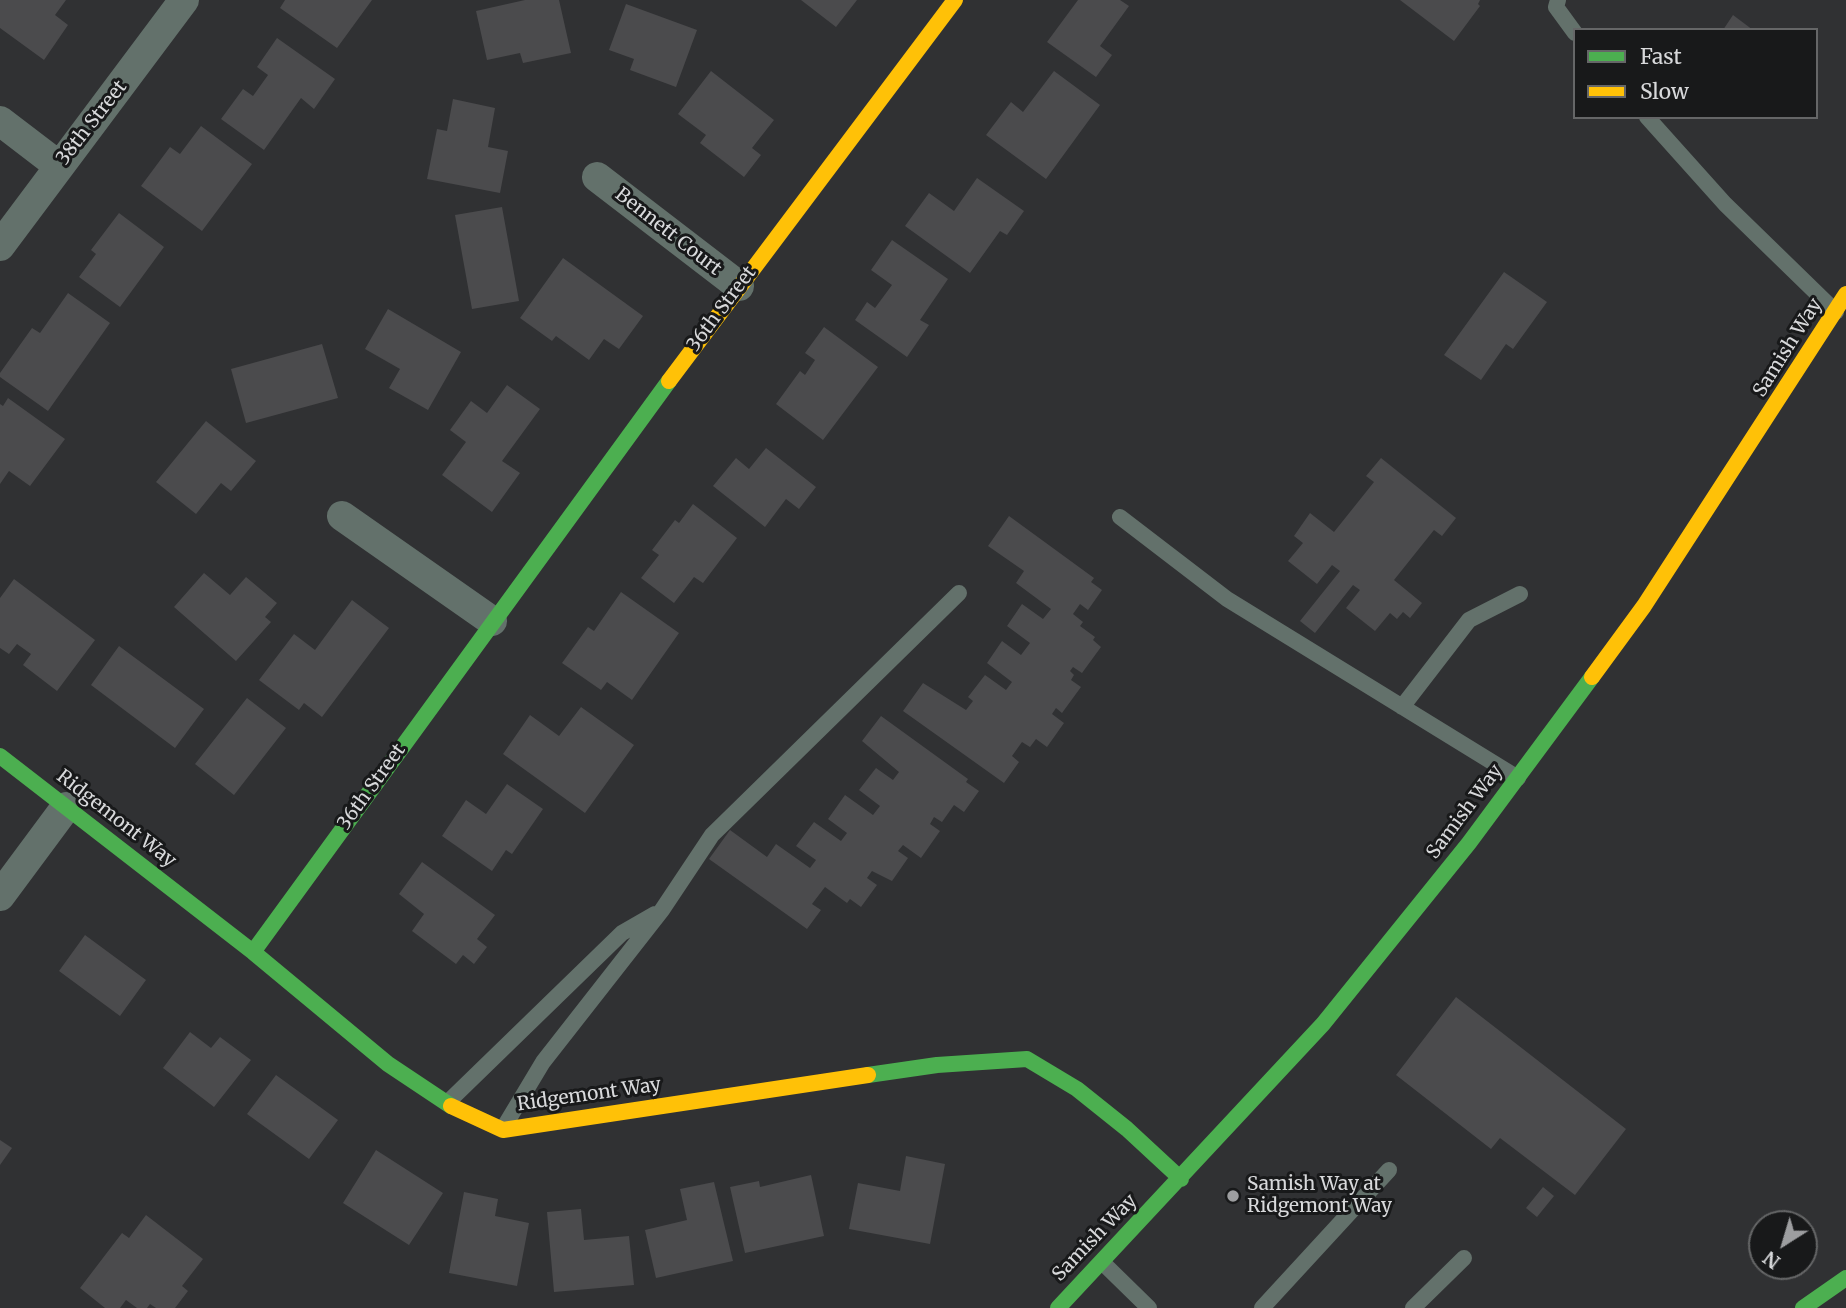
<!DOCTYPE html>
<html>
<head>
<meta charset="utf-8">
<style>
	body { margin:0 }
	#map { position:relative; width:1846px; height:1308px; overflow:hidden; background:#303133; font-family:Merriweather,serif }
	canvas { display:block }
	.legend { position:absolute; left:1573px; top:28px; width:245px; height:91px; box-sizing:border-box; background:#18191a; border:2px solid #656667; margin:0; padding:9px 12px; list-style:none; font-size:21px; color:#d8d9db }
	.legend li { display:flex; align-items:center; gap:14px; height:35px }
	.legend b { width:35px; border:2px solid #656667 }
	.north { position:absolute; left:1748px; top:1210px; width:70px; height:70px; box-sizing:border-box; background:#18191a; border:2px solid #656667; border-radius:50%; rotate:217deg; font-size:19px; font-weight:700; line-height:28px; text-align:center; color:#d8d9db }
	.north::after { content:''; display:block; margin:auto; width:24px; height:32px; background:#9d9ea0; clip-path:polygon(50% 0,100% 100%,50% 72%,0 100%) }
</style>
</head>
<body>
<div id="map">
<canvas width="1846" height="1308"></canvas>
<ul class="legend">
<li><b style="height:9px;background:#4caf50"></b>Fast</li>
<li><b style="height:9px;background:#ffc107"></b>Slow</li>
</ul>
<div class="north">N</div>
</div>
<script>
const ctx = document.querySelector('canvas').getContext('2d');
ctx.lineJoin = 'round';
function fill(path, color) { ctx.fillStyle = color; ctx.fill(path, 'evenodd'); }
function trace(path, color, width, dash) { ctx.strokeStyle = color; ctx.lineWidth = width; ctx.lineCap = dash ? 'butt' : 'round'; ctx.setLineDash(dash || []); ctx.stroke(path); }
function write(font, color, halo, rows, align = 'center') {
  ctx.font = font + ' Merriweather,serif'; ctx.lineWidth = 6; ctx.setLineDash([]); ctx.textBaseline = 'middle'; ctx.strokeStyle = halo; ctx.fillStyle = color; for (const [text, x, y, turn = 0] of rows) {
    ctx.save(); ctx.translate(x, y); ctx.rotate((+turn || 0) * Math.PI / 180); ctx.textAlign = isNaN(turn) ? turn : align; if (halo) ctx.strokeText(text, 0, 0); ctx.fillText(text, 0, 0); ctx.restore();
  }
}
const building = new Path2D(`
	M0,0h66l-11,15 13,10 -24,35 -44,-32z
	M285,0h87l-35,48 -57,-40z
	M525,0h34l12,53 -48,10 -3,-10 -33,7 -11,-49z
	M801,0h56l-21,27z
	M1078,0h42l9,6 -29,40 12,9 -16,22 -49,-35z
	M1400,0h80l-2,4 2,2 -26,35z
	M626,4l71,26 -21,57 -46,-17 4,-11 -25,-9z
	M1733,15l20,15h-30z
	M277,38l58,41 -21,30 -13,-11 -37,52 -43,-31 22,-30 10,7 15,-21 -11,-8z
	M711,71l63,49 -22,28 9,7 -17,22 -44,-34 6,-8 -28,-21z
	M1054,71l46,34 -54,74 -60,-44 25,-33 12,10z
	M453,99l42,9 -7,39 20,4 -8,42 -73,-14 10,-50 10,2z
	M201,126l51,38 -50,67 -61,-45 29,-39 10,7z
	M977,178l47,33 -17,24 -7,-4 -30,42 -65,-47 24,-33 25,18z
	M502,207l17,94 -47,8 -17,-94z
	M119,213l45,34 -44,60 -41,-30 17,-23 -5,-4z
	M892,240l56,39 -28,41 9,5 -22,32 -52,-37 12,-18 8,6 17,-23 -21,-15z
	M563,258l80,58 -24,33 -15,-10 -15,21 -33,-24 -4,5 -32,-23z
	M1504,272l43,30 -34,47 -7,-5 -25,36 -37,-25z
	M68,293l42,30 -62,88 -48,-34v-4l32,-45 8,5z
	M388,309l73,43 -33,58 -39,-22 11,-19 -35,-20z
	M824,327l54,40 -55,73 -47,-36 24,-33 5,4 10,-15 -10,-7z
	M322,344l16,54 -92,25 -15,-54z
	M507,385l33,24 -38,52 18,12 -28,39 -50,-37 24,-33 -16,-12 21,-29 16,12z
	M8,398l57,41 -35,47 -21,-15 -9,13v-80l3,2z
	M206,421l50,40 -25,30 -10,-8 -25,31 -40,-32z
	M766,448l50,39 -17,22 -13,-10 -21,28 -52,-41 23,-28 13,11z
	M1381,458l75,60 -14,18 -8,-6 -40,50 28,23 -12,15 -7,-6 -6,7 -7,-6 -15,18 -29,-23 14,-18 -7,-5 -38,48 -15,-12 40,-50 -8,-6 -15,19 -29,-23 15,-18 -9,-7 16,-23 24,19 40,-50 -8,-6z
	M693,504l44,34 -34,45 -9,-6 -20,26 -33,-25 18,-23 -7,-5 23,-30 4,3z
	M1009,516l85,62 -3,4 11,8 -14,20 -8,-6 -7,10 10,8 -3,4 15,11 -2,3 8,7 -19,26 -9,-6 -3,4 4,4 -3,5 10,7 -19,26 -6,-5 -4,6 12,9 -17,24 -11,-8 -6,8 -8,-5 -10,14 7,6 -15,21 -101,-72 20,-28 43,27 7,-9 -5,-4 17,-22 21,15 6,-8 -25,-19 15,-22 19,14 9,-12 -23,-17 15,-22 21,15 8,-10 -35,-26 8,-12 -36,-25z
	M204,573l26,22 16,-18 31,26 -12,14 6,5 -35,39 -62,-54z
	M14,579l81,61 -38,51 -34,-26 8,-11 -14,-10 -8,10 -9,-6v-50z
	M621,592l58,41 -47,67 -25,-18 -6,8 -39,-27 26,-36 6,4z
	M352,600l37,28 -67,89 -18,-14 -5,7 -40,-30 35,-46 21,16z
	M119,646l85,63 -29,39 -84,-63z
	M247,698l39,30 -52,67 -39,-31z
	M581,707l53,38 -49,68 -82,-59 27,-39 29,21z
	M881,716l87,63 -2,3 13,9 -15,21 -10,-7 -12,17 -8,-5 -4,7 10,7 -19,27 -18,-13 -5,6 10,7 -16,23 -20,-10 -5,7 10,7 -16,22 -11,-8 -3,4 -22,-16 -13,17 9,6 -14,19 -98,-70 21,-29 37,27 9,-13 34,24 6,-8 -20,-14 18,-24 27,19 6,-8 -19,-14 17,-24 28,20 7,-9 -21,-16 17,-22 17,12 6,-8 -37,-31z
	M507,784l36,25 -31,45 -6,-4 -14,21 -50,-35 24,-36 20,14z
	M422,862l73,53 -18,24 10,8 -13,17 -11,-9 -7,9 -44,-33 12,-17 -25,-20z
	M85,935l61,45 -26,36 -61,-45z
	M1456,997l170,132 -51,66 -75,-57 -9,11 -95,-74z
	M190,1032l21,16 9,-11 31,23 -37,47 -51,-39z
	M276,1075l62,45 -29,39 -62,-45z
	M0,1140l12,8 -12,17z
	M376,1150l67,43 -34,52 -66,-42z
	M906,1156l39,8 -15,80 -81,-15 9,-46 42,8z
	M811,1175l13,61 -79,17 -15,-66 29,-6 1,6z
	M714,1182l19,79 -77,17 -11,-48 42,-10 -7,-31z
	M1543,1187l11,9 -17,21 -11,-9z
	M464,1192l34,7 -3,17 34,7 -12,63 -68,-13z
	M581,1209l3,31 45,-4 5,49 -80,7 -7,-80z
	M146,1215l57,44 -21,27 6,5 -13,17h-19l-6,-4 -3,4h-10l-11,-8 -6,8h-15l-25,-20 42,-55 7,5z`);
const lane = new Path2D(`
	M1558,0l-2,7 19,26
	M1647,117l78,87 111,108
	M1120,517l107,82 291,179
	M1402,707l67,-87 51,-26
	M447,1103l175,-170 33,-19
	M504,1127l39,-65 119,-152 50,-75 247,-242
	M1102,1262l47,46
	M1262,1308l127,-138
	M1413,1308l51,-50`);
const street = new Path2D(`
	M0,121l59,45
	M597,177l142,109
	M0,246l184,-246
	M342,516l150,105
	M0,896l66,-89`);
const fast = new Path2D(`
	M0,756l253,196 135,112 63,42
	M253,952l416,-571
	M868,1075l69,-10 90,-6 50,30 50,40 54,50
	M1058,1308l265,-284 146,-181 123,-166
	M1803,1308l43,-30`);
const slow = new Path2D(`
	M669,381l286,-381
	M1592,677l52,-71 202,-312
	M451,1106l52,24 365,-55`);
const markers = [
	[1233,1196,7,"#9d9ea0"]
];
const streetNames = [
	["38th Street",92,123,-52],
	["Bennett Court",668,232,38],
	["36th Street",722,309,-53],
	["Samish Way",1788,348,-58],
	["36th Street",372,787,-54],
	["Samish Way",1465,812,-53],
	["Ridgemont Way",116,819,38],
	["Ridgemont Way",589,1095,-8],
	["Samish Way",1095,1238,-46]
];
const poiNames = [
	["Samish Way at",1247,1185],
	["Ridgemont Way",1247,1207]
];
fill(building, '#4b4b4d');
trace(lane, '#63716b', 16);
trace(street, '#63716b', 30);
trace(fast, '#4caf50', 16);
trace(slow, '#ffc107', 16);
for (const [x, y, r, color] of markers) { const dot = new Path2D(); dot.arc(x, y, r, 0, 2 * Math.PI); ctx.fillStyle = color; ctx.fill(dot); trace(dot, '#18191a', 2.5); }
write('19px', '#d8d9db', '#18191a', streetNames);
write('19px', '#d8d9db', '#18191a', poiNames, 'left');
</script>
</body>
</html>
